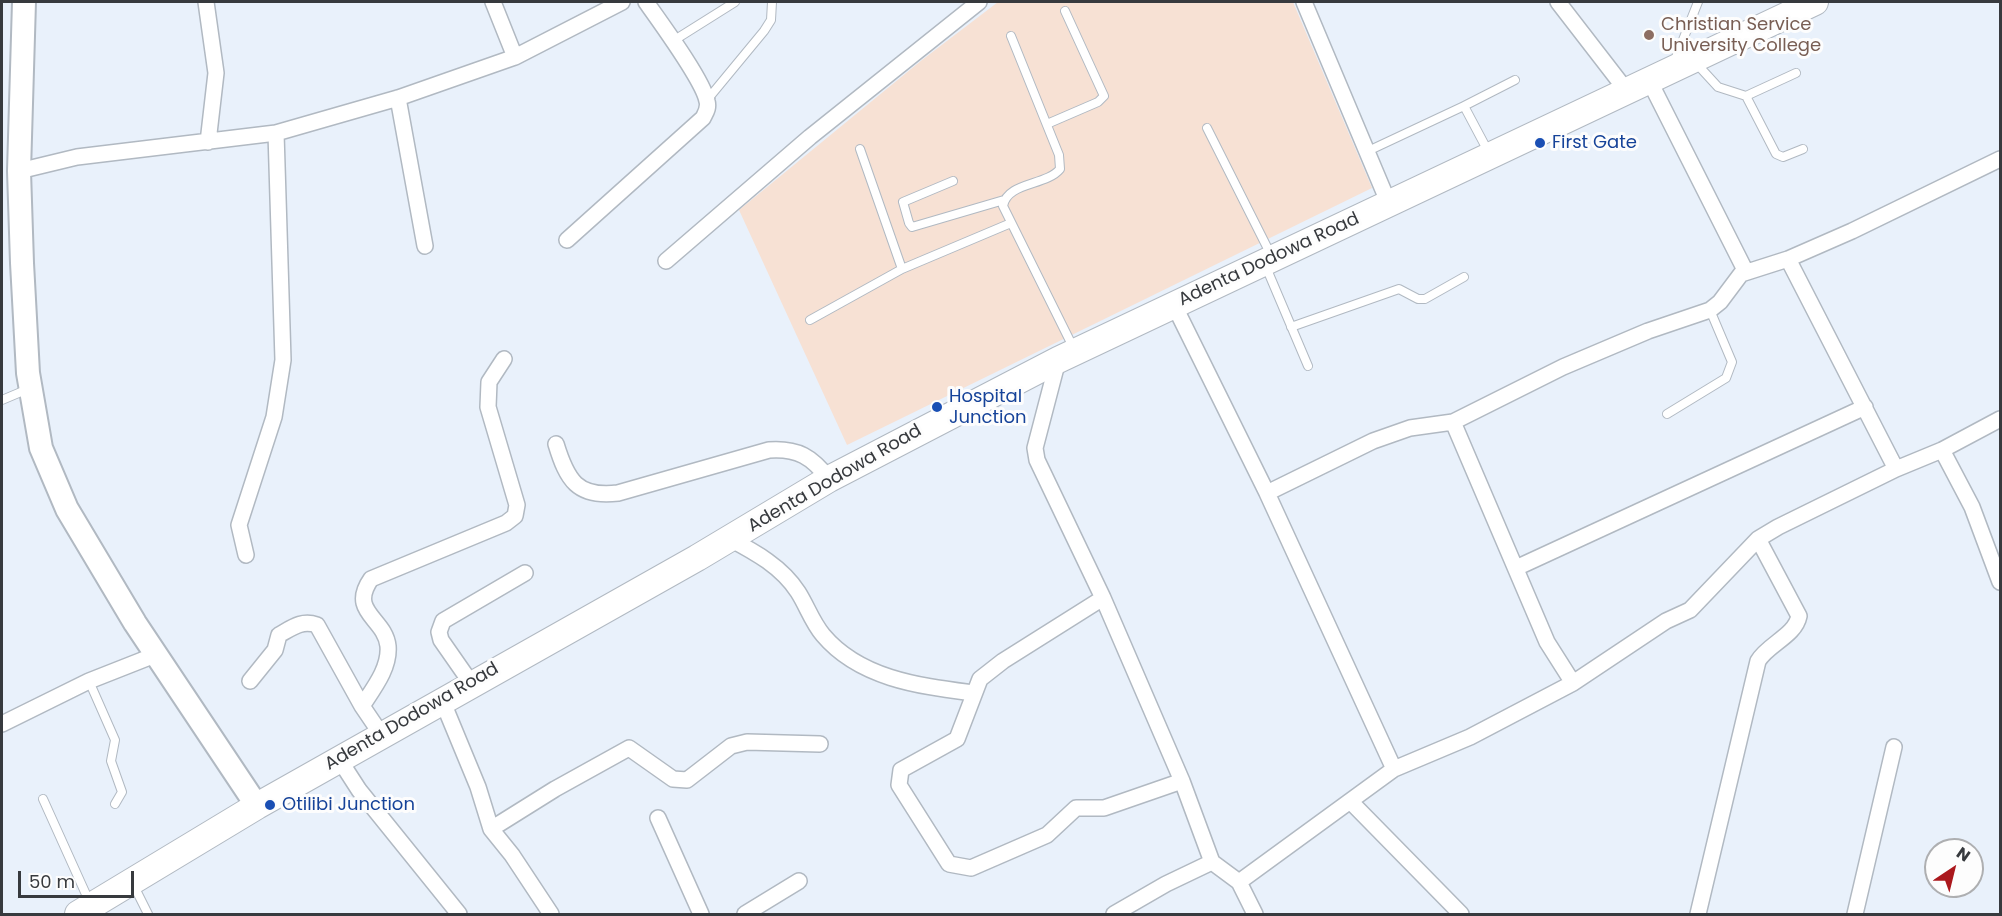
<!DOCTYPE html>
<html>
<head>
<meta charset="utf-8">
<style>
	body { margin:0 }
	#map { position:relative; width:2002px; height:916px; overflow:hidden; background:#e9f1fb; font-family:Poppins,sans-serif }
	canvas { display:block }
	.frame { position:absolute; inset:0; border:3px solid #373a3e; pointer-events:none }
	.north { position:absolute; left:1924px; top:838px; width:60px; height:60px; box-sizing:border-box; background:#fdfdfd; border:2px solid #aeafb1; border-radius:50%; rotate:35deg; font-size:16px; font-weight:700; line-height:24px; text-align:center; color:#373a3e }
	.north::after { content:''; display:block; margin:auto; width:21px; height:27px; background:#ab181d; clip-path:polygon(50% 0,100% 100%,50% 72%,0 100%) }
	.scale { position:absolute; left:18px; top:871px; width:116px; height:27px; box-sizing:border-box; border:3px solid #373a3e; border-top:0; padding-left:8px; font-size:18px; line-height:21px; white-space:nowrap; color:#373a3e; -webkit-text-stroke:4px #fdfdfd; paint-order:stroke }
</style>
</head>
<body>
<div id="map">
<canvas width="2002" height="916"></canvas>
<div class="frame"></div>
<div class="north">N</div>
<div class="scale">50 m</div>
</div>
<script>
const ctx = document.querySelector('canvas').getContext('2d');
ctx.lineJoin = 'round';
function fill(path, color) { ctx.fillStyle = color; ctx.fill(path, 'evenodd'); }
function trace(path, color, width, dash) { ctx.strokeStyle = color; ctx.lineWidth = width; ctx.lineCap = dash ? 'butt' : 'round'; ctx.setLineDash(dash || []); ctx.stroke(path); }
function write(font, color, halo, rows, align = 'center') {
  ctx.font = font + ' Poppins,sans-serif'; ctx.lineWidth = 6; ctx.setLineDash([]); ctx.textBaseline = 'middle'; ctx.strokeStyle = halo; ctx.fillStyle = color; for (const [text, x, y, turn = 0] of rows) {
    ctx.save(); ctx.translate(x, y); ctx.rotate((+turn || 0) * Math.PI / 180); ctx.textAlign = isNaN(turn) ? turn : align; if (halo) ctx.strokeText(text, 0, 0); ctx.fillText(text, 0, 0); ctx.restore();
  }
}
const medical = new Path2D(`
	M998,2h295l79,186 -525,257 -108,-235 183,-150z`);
const service = new Path2D(`
	M1011,36l48,119 1,14c-14,17 -53,13 -57,37l70,141
	M673,41l62,-39
	M1675,60l23,-58
	M1695,62l23,25 28,9 50,-23
	M1746,96l30,58 7,3 20,-8
	M707,100l57,-69 7,-11 1,-18
	M1464,106l51,-26
	M1047,124l51,-22 6,-6 -39,-85
	M1207,128l64,127
	M860,149l42,120
	M1368,151l96,-45 25,47
	M953,181l-50,21 6,21 3,4 92,-27
	M1266,267l42,99
	M810,320l92,-51 109,-46
	M1291,327l108,-38 19,10h7l39,-22
	M2,400l26,-11
	M1667,414l59,-36 6,-16 -22,-52
	M89,681l26,59 -4,21 11,31 -7,12
	M43,799l46,102
	M133,884l15,30`);
const minor = new Path2D(`
	M206,2l10,71 -8,69
	M493,2l22,55
	M1304,2l85,202
	M1558,2l68,88
	M1649,80l97,192
	M398,98l27,148
	M19,171l58,-14 199,-24 122,-35 117,-41 107,-55
	M567,240l136,-122c3,-6 6,-10 4,-17 -4,-21 -47,-79 -61,-99
	M1788,259l108,210
	M666,261l144,-124 169,-135
	M1174,305l93,188 127,276
	M1058,360l-23,88 2,12 66,138 79,183 30,81 27,20 16,32
	M1453,422l94,220 26,41
	M556,444c11,36 21,54 62,49l151,-43c29,-2 43,7 60,29
	M1942,450l30,57 28,75
	M1267,493l106,-52 37,-13 43,-6 110,-55 85,-36 62,-21 10,-8 21,-28 47,-15 64,-28 148,-72
	M730,539c25,13 52,28 68,53 9,14 14,30 25,43 37,44 97,51 150,58
	M246,555l-7,-30 35,-108 9,-57 -7,-227
	M1516,568l349,-161
	M1103,598l-100,63 -23,18 -23,60 -56,31 -2,15 50,79 22,4 76,-33 29,-27h28l78,-27
	M250,681l25,-31 4,-15c14,-8 23,-15 38,-10l45,81 19,28
	M471,683l-30,-43 -2,-8 4,-11 82,-48
	M442,700l36,87 13,42 21,26 39,59
	M362,706c11,-17 28,-38 26,-60 -3,-28 -40,-34 -17,-67l135,-56 9,-7 2,-11 -29,-98 1,-25 15,-23
	M2,724l87,-43 66,-26
	M339,759l20,31 100,124
	M1351,802l110,112
	M658,818l43,96
	M491,829l64,-40 74,-41 44,31 14,1 44,-34 16,-4 73,2
	M1239,882l155,-113 76,-32 103,-54 93,-62 24,-11 68,-71 20,-12 118,-58 46,-19 58,-31
	M745,914l54,-33
	M1114,914l52,-30 46,-22
	M1698,914l60,-253c10,-17 37,-25 41,-45l-41,-77
	M1855,914l39,-167`);
const secondary = new Path2D(`
	M24,2l-5,169 3,92 6,110 13,75 26,61 68,114 122,183`);
const primary = new Path2D(`
	M78,914l179,-108 440,-248 132,-79 229,-119 757,-358`);
const markers = [
	[1649,35,6,"#8d6e63"],
	[1540,143,6,"#1a4fb4"],
	[937,407,6,"#1a4fb4"],
	[270,805,6,"#1a4fb4"]
];
const educationNames = [
	["Christian Service",1661,25],
	["University College",1661,46]
];
const transitNames = [
	["First Gate",1552,143],
	["Hospital",949,397],
	["Junction",949,418],
	["Otilibi Junction",282,805]
];
const streetNames = [
	["Adenta Dodowa Road",1269,260,-25],
	["Adenta Dodowa Road",835,479,-30],
	["Adenta Dodowa Road",412,717,-30]
];
fill(medical, '#f7e1d4');
trace(service, '#b1b9c2', 10);
trace(minor, '#b1b9c2', 18);
trace(secondary, '#b1b9c2', 26);
trace(primary, '#b1b9c2', 28);
trace(service, '#fff', 8);
trace(minor, '#fff', 15);
trace(secondary, '#fff', 22);
trace(primary, '#fff', 26);
for (const [x, y, r, color] of markers) { const dot = new Path2D(); dot.arc(x, y, r, 0, 2 * Math.PI); ctx.fillStyle = color; ctx.fill(dot); trace(dot, '#fdfdfd', 2); }
write('18px', '#785e54', '#fdfdfd', educationNames, 'left');
write('18px', '#164399', '#fdfdfd', transitNames, 'left');
write('18px', '#373a3e', '#fdfdfd', streetNames);
</script>
</body>
</html>
